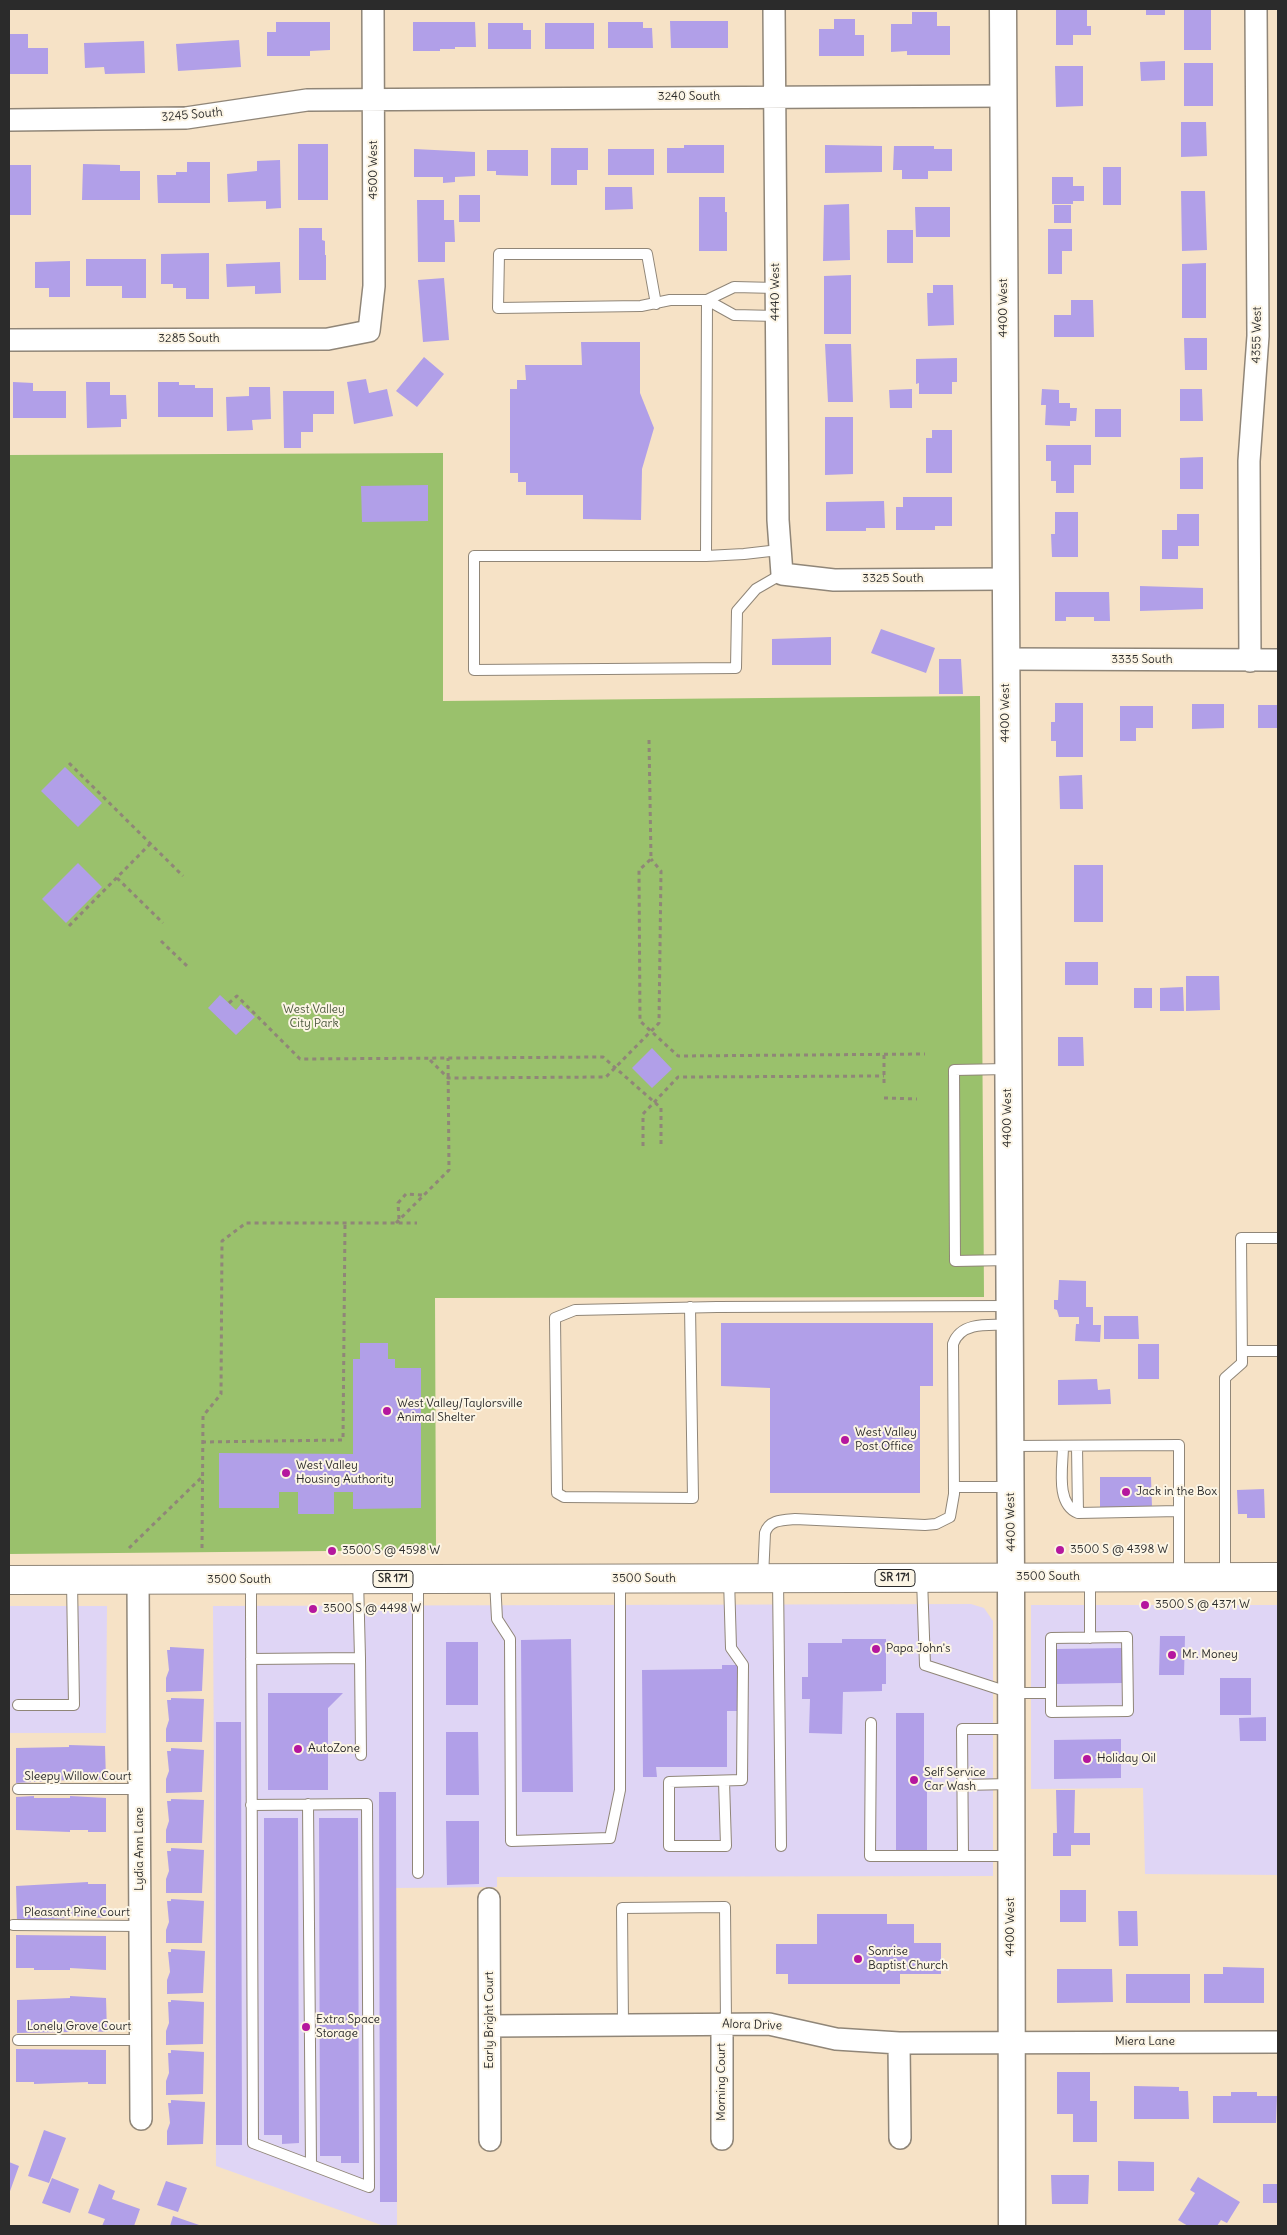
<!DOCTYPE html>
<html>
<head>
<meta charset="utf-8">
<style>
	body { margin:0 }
	#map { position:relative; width:1287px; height:2235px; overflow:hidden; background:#f6e2c6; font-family:Delius,sans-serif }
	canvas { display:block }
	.frame { position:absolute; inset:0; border:10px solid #2b2b2b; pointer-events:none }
</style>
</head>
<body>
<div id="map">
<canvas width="1287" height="2235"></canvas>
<div class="frame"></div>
</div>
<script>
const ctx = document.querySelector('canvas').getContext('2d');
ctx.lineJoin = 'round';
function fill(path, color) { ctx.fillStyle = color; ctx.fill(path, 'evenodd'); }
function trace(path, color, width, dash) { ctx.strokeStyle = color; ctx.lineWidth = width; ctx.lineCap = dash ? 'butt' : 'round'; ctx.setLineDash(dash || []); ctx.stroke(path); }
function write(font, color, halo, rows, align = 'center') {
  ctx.font = font + ' Delius,sans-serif'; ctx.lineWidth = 4; ctx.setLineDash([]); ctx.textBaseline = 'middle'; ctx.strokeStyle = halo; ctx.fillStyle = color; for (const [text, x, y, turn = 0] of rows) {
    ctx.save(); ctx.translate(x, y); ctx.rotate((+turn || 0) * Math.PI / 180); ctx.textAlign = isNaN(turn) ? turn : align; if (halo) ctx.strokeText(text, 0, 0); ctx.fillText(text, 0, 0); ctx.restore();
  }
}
const built = new Path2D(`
	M971,1604l13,4 9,13v255l-496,1v10l-101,1 1,338h-13l-168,-60 -3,-560z
	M1031,1605h247v270l-133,-1 -2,-86 -112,1z
	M9,1606h98l-1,127h-97z`);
const green = new Path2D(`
	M443,453v248l537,-5 4,601 -549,1 1,252 -427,4v-1099z`);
const building = new Path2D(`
	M1056,9h31v17h4v9h-18v10h-17z
	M1146,9h19v6h-19z
	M1184,9h27v41h-27z
	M912,12h25v14h13v29h-43v-4l-16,1v-28h21z
	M834,19h21v16h9v21h-45v-27h15z
	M670,21h58v27h-57z
	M276,22h54v28l-20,1v5h-43v-24h9z
	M413,22h62l1,25h-21v2h-15v2h-27z
	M608,22h35v6h9l1,20h-45z
	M488,23h35v7h8v19h-43z
	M545,23h49v26h-49z
	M9,34h19v14h20v26h-39z
	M239,40l2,27 -63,4 -2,-27z
	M144,41l1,32 -40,1 -1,-7 -19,1 -1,-25z
	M1165,61v19l-24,1 -1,-19z
	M1184,63h29v43h-29z
	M1055,66h28v40l-27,1z
	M1181,122h25l1,34 -26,1z
	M298,144h30v56h-30z
	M684,145h40v28h-57v-25h17z
	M825,145l57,1v26l-57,1z
	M894,146h40v3h18v22h-24v8h-26v-9h-9z
	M551,148h37v22h-11v15h-26z
	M414,149l61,3v24l-20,1v5l-12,1v-6h-29z
	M608,149h46v26h-46z
	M487,150h41v26l-32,-1v-4h-9z
	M280,160l1,48 -15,1v-8l-38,1 -1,-28 30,-3v-10z
	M187,162h23v41h-52l-1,-28h19v-3h11z
	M83,164l37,1v6h20v29h-58z
	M9,165h22v50h-22z
	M1103,167h18v38h-18z
	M1052,177h21v9h11v15h-11v3h-21z
	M605,187h27l1,22 -28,1z
	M1181,191h24l2,59 -25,1z
	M459,195h21v27h-21z
	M699,197h26v15h2v39h-28z
	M417,200h27v20h10l1,22h-10v20h-27z
	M849,204l1,56 -27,1 1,-56z
	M1054,205h17v18h-17z
	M915,207h35v30h-34z
	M299,228h23v12l3,1v14h1v25h-27z
	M1048,229h24v22h-10v23h-14z
	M887,230h26v33h-26z
	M209,253v46h-23v-11h-13v-4h-12v-30z
	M86,259h60v39h-24v-12h-36z
	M70,261v36h-21v-9h-14v-26z
	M280,262l1,31 -26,1v-8l-28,1 -1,-23z
	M1206,263v55h-24v-54z
	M851,275v59h-27v-58z
	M444,278l5,62 -26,2 -5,-62z
	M933,285h20l1,40 -26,1 -1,-33h6z
	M1071,300h22l1,37h-40v-22h17z
	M1184,338h23v32h-22z
	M581,342h59v51l14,35 -12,41 -1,51 -58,-1v-24h-57v-13h-8v-9h-8v-84h7v-9h9l-1,-15h57z
	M825,344h26l2,58h-25z
	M424,357l20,17 -27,33 -21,-16z
	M957,358v24h-5v12h-33v-11l-3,1v-25z
	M366,379l3,14 18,-4 6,27 -39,8 -7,-42z
	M13,382l20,1v8h33v27h-53z
	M86,382h24v13h16l1,24h-6v8l-34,1z
	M158,382h21v3h16v3h18v29h-55z
	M249,387h21l1,32 -19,1 1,10 -26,1 -1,-34 23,-1z
	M912,389v19h-22l-1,-18z
	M1042,389l17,1v13h11v5h7l-1,13h-6v5l-25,-1 1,-20h-5z
	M1180,389h22l1,32h-23z
	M283,391h51v23h-21v18h-12v16h-17z
	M1095,409h26v28h-26z
	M825,417h28v57l-28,1z
	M932,430h20v43h-26v-35h6z
	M1046,445h45v20h-17v28h-18v-12h-5v-20h-5z
	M1203,457v32h-23v-31z
	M428,485v36l-66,1 -1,-36z
	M903,497h49v29h-17v4h-39v-23h7z
	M884,501l1,27h-19v3h-40v-29z
	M1055,512h23v45h-26l-1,-23h4z
	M1177,514h22v32h-21v13h-16v-29h15z
	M1140,586l63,2v21l-63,2z
	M1055,592h54l1,29h-16v-4h-28v4h-11z
	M881,629l54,19 -9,25 -55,-20z
	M831,637v28h-59v-26z
	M939,659h22l2,35h-24z
	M1055,703h28v54h-27v-16h-5v-19h4z
	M1192,704h32v24l-32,1z
	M1258,705h20v23h-20z
	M1120,706h33v22h-17v13h-16z
	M65,767l37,36 -24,24 -37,-36z
	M1082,775l1,34h-23l-1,-33z
	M78,863l24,24 -36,36 -24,-24z
	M1074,865h29v57h-29z
	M1065,962h33v23h-33z
	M1186,976h33l1,34 -34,1z
	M1183,987l1,24h-24v-23z
	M1134,988h18v20h-18z
	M220,995l16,15 5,-6 14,13 -19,18 -28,-27z
	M1058,1037h25l1,29h-26z
	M652,1048l20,21 -20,19 -20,-20z
	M1059,1280l27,1v26h7v18h8l-1,17 -25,-1 1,-17h3v-7h-20l-2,-7 -3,-1v-9h4z
	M1104,1316h34l1,23h-35z
	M721,1323h212v63h-13v107h-150v-105l-49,-2z
	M360,1343h28v16h7v9h26v140l-68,1v-17h-19v22h-36v-22h-19v16h-60v-55l134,1v-95h7z
	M1138,1344h21v35h-21z
	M1097,1379l1,11 12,-1 1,15 -53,1v-25z
	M1100,1477h51l1,30h-52z
	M1264,1489l1,29h-18v-4h-9l-1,-24z
	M1160,1636h25l-1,39h-25z
	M571,1639l2,153h-51l-1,-152z
	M842,1639h44v45h-4v7l-39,1 -1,42 -33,-1 1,-34h-8v-22h6v-34h34z
	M446,1642h32v63h-32z
	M170,1647l34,2 -2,42 -36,1v-14l3,-8 -2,-20h3z
	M1122,1648l1,35 -67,1 -1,-35z
	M722,1665h15v46h-10v56h-71l1,10h-14l-1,-107 80,-1z
	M1220,1678h31v37h-31z
	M268,1693h75l-15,15v82h-60z
	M171,1698l33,1 -2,43h-36v-13l3,-9 -2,-20h4z
	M896,1713h28v58h8v19l-5,-1v62h-31z
	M1266,1717v24h-26l-1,-23z
	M216,1722h25l1,423h-26z
	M446,1732h32l1,63h-33z
	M1121,1739v39l-67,1v-39z
	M69,1745l36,1 1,34 -37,-2v2l-53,3v-35l53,-1z
	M171,1748l33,2 -2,42 -36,1v-14l3,-8 -2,-20h4z
	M1056,1790h19l-1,43h16v12h-19v11h-18v-23h4z
	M379,1792h17l1,410h-17z
	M34,1796v2h36v-2l36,2v34h-18v-2h-18v2l-54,-2v-33z
	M171,1799l33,1 -2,43h-36v-13l3,-9 -2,-20h4z
	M264,1818h34l1,325 -17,1v-9h-18z
	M319,1818h39l1,345h-18v-7h-21z
	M446,1821h33v63l-32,1z
	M171,1848l33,2 -2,43h-36v-14l3,-8 -2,-20h4z
	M88,1882v2h18v34l-36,-2v2l-53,3 -1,-35z
	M1060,1890h26v32h-26z
	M171,1899l33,2 -2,42h-36v-13l3,-8 -2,-21h4z
	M1118,1911h19l1,35h-19z
	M817,1914h70v10h27v19h27v31h-41v10h-112v-10h-12v-30h41z
	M16,1935l90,1v34l-36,-2v2h-36v-2h-18z
	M171,1949l34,2 -2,42 -36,1v-14l3,-8 -2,-20h3z
	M1223,1967l41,1v35h-60v-29h19z
	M1057,1969h55l1,33 -56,1z
	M1126,1974h64v29h-64z
	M70,1996l36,2 1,34 -37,-2v2l-53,1v-33l53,-2z
	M171,2000l33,2 -1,42 -37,1v-14l3,-8 -1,-21h3z
	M16,2049l90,1v34h-18v-2l-54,2v-2h-18z
	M171,2050l33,2 -1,42 -37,1v-14l3,-8 -1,-20h3z
	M1057,2072h33v29h7v41h-24v-28h-16z
	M1134,2086l45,1v4h9l1,28h-55z
	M1231,2092h26v4h20l-1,27h-63v-27h18z
	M171,2100l34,2 -2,42 -36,1v-14l3,-8 -2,-20h3z
	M44,2130l22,8 -17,45 -21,-7z
	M1118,2161l36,1v29h-36z
	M9,2162l10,4 -10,28z
	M1051,2175h38l-1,29h-36z
	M1198,2177l42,25 -13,21 -6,-3 -4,6h-29l-10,-6 17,-27 -5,-3z
	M52,2178l27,11 -9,24 -28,-10z
	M166,2181l21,7 -9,24 -21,-7z
	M99,2184l16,7 -3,8 28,10 -6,17h-32l3,-7 -17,-6z
	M1263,2184h15v19h-15z
	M173,2216l29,10h-32z`);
const path = new Path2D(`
	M649,740l2,119 -12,11 1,151 38,35 247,-2
	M69,763l114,113
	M117,878l46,45
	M69,926l81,-82
	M161,941l26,25
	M229,1003l8,-7 63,63 303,-2 58,51v38
	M884,1055v29
	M430,1060l18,18 158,-1 53,-54 2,-152 -10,-12
	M884,1098l33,1
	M643,1146v-32l35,-37 206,-1
	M399,1219l-1,-16 8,-9 18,1
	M396,1223l53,-53 -1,-112
	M202,1442l141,-2 2,-217
	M129,1548l73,-71
	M202,1548l1,-132 18,-22 1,-153 24,-18h171`);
const service = new Path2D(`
	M707,300l27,15 42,1
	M656,304l-9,-50h-148l-1,54 143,-2 29,-6h37l27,-13 42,1
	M779,550l-35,4 -38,2h-232v114l262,-2 1,-57 19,-22 26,-15
	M706,556l1,-256
	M1007,1069l-53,1 1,191 54,-1
	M690,1307l3,191 -129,-1 -7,-4 -2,-175 20,-8 142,-3 292,-1
	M1242,1351h36
	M1012,1446l167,-1v131
	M1063,1446c0,20 -8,58 15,67
	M1077,1446l1,67 101,-2
	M954,1487h56
	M763,1577l2,-44c4,-13 17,-13 30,-14l130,6 11,-1 14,-7 4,-23 -1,-150c8,-23 37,-19 56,-19
	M1225,1577v-199l17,-15 -1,-125h37
	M1090,1578v60
	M358,1579l2,79
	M778,1579l3,267
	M922,1579l3,86 86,28h40v-55l76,-1 1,74 -77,1v-19
	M418,1580v293
	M495,1580l2,39 13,20 1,202 99,-3 10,-48v-211
	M251,1581v29l2,533 116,44 -2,-383 -116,1
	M251,1659l109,-1 1,97
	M18,1705h56l-2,-124
	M871,1723l-1,133h141
	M724,1781l2,65h-57v-64l73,-2 1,-115 -12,-17 -2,-69
	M962,1785l49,-1
	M18,1789h121
	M308,1804l3,361
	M963,1856l-1,-127h49
	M13,1925l127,1
	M623,2025l-1,-117 103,-1 1,117
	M18,2040h123`);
const minor = new Path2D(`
	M774,9l4,511 4,54 52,6 171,-1
	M9,120l177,-2 121,-18 697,-4
	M9,340l319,-1 41,-8 5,-45 -1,-277
	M1005,659l273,1
	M1250,661l-1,-200 9,-125 -2,-327
	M138,1580l3,539
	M489,1899l1,241
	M722,2024v115
	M490,2026l279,-2 67,15 63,4 379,-1
	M899,2043l1,95`);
const tertiary = new Path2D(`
	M1003,9l8,1568 1,649`);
const primary = new Path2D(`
	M9,1580l1269,-3`);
const markers = [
	[387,1411,5,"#b5179e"],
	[845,1440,5,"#b5179e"],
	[286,1473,5,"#b5179e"],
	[1126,1492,5,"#b5179e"],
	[1060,1550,5,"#b5179e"],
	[332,1551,5,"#b5179e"],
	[1145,1605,5,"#b5179e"],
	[313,1609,5,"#b5179e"],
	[876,1649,5,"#b5179e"],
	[1172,1655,5,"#b5179e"],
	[298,1749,5,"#b5179e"],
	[1087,1759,5,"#b5179e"],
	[914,1780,5,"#b5179e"],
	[858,1959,5,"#b5179e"],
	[306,2027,5,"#b5179e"]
];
const shields = [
	[895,1578,40],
	[393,1579,40]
];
const shieldNames = [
	["SR 171",895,1578],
	["SR 171",393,1579]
];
const streetNames = [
	["3240 South",689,97],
	["3245 South",192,115,-5],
	["4500 West",374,170,-90],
	["4440 West",776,292,-90],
	["4400 West",1004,308,-90],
	["4355 West",1257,335,-89],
	["3285 South",189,339],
	["3325 South",893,579],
	["3335 South",1142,660],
	["4400 West",1006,713,-90],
	["4400 West",1008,1118,-90],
	["4400 West",1011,1522,-91],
	["3500 South",1048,1577],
	["3500 South",644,1579],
	["3500 South",239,1580],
	["Sleepy Willow Court",78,1777],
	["Lydia Ann Lane",140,1849,-90],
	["Pleasant Pine Court",77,1913],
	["4400 West",1011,1927,-90],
	["Early Bright Court",490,2020,-90],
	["Alora Drive",752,2025,2],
	["Lonely Grove Court",79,2027],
	["Miera Lane",1145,2042],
	["Morning Court",722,2082,-90]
];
const parkNames = [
	["West Valley",314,1010],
	["City Park",314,1024]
];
const poiNames = [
	["West Valley/Taylorsville",397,1404],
	["Animal Shelter",397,1418],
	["West Valley",855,1433],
	["Post Office",855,1447],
	["West Valley",296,1466],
	["Housing Authority",296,1480],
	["Jack in the Box",1136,1492],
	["3500 S @ 4398 W",1070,1550],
	["3500 S @ 4598 W",342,1551],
	["3500 S @ 4371 W",1155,1605],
	["3500 S @ 4498 W",323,1609],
	["Papa John's",886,1649],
	["Mr. Money",1182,1655],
	["AutoZone",308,1749],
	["Holiday Oil",1097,1759],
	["Self Service",924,1773],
	["Car Wash",924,1787],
	["Sonrise",868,1952],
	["Baptist Church",868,1966],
	["Extra Space",316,2020],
	["Storage",316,2034]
];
fill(built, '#dfd5f5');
fill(green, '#9ac16c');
fill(building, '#b19fe8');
trace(service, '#908678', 12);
trace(minor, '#908678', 24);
trace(tertiary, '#908678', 29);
trace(primary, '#908678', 30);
trace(path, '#908678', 3, [4, 4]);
trace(service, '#fff', 10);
trace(minor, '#fff', 21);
trace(tertiary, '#fff', 26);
trace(primary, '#fff', 28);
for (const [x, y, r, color] of markers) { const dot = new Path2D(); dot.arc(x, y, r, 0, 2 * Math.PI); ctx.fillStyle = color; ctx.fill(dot); trace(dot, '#fcf5e5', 2); }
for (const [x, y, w] of shields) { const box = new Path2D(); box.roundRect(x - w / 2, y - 8.5, w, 17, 4); ctx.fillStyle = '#fcf5e5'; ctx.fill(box); trace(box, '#2b2b2b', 1); }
write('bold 11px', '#2b2b2b', null, shieldNames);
write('12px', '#2b2b2b', '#fcf5e5', streetNames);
write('12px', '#4c583e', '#fcf5e5', parkNames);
write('12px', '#2b2b2b', '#fcf5e5', poiNames, 'left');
</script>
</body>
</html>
